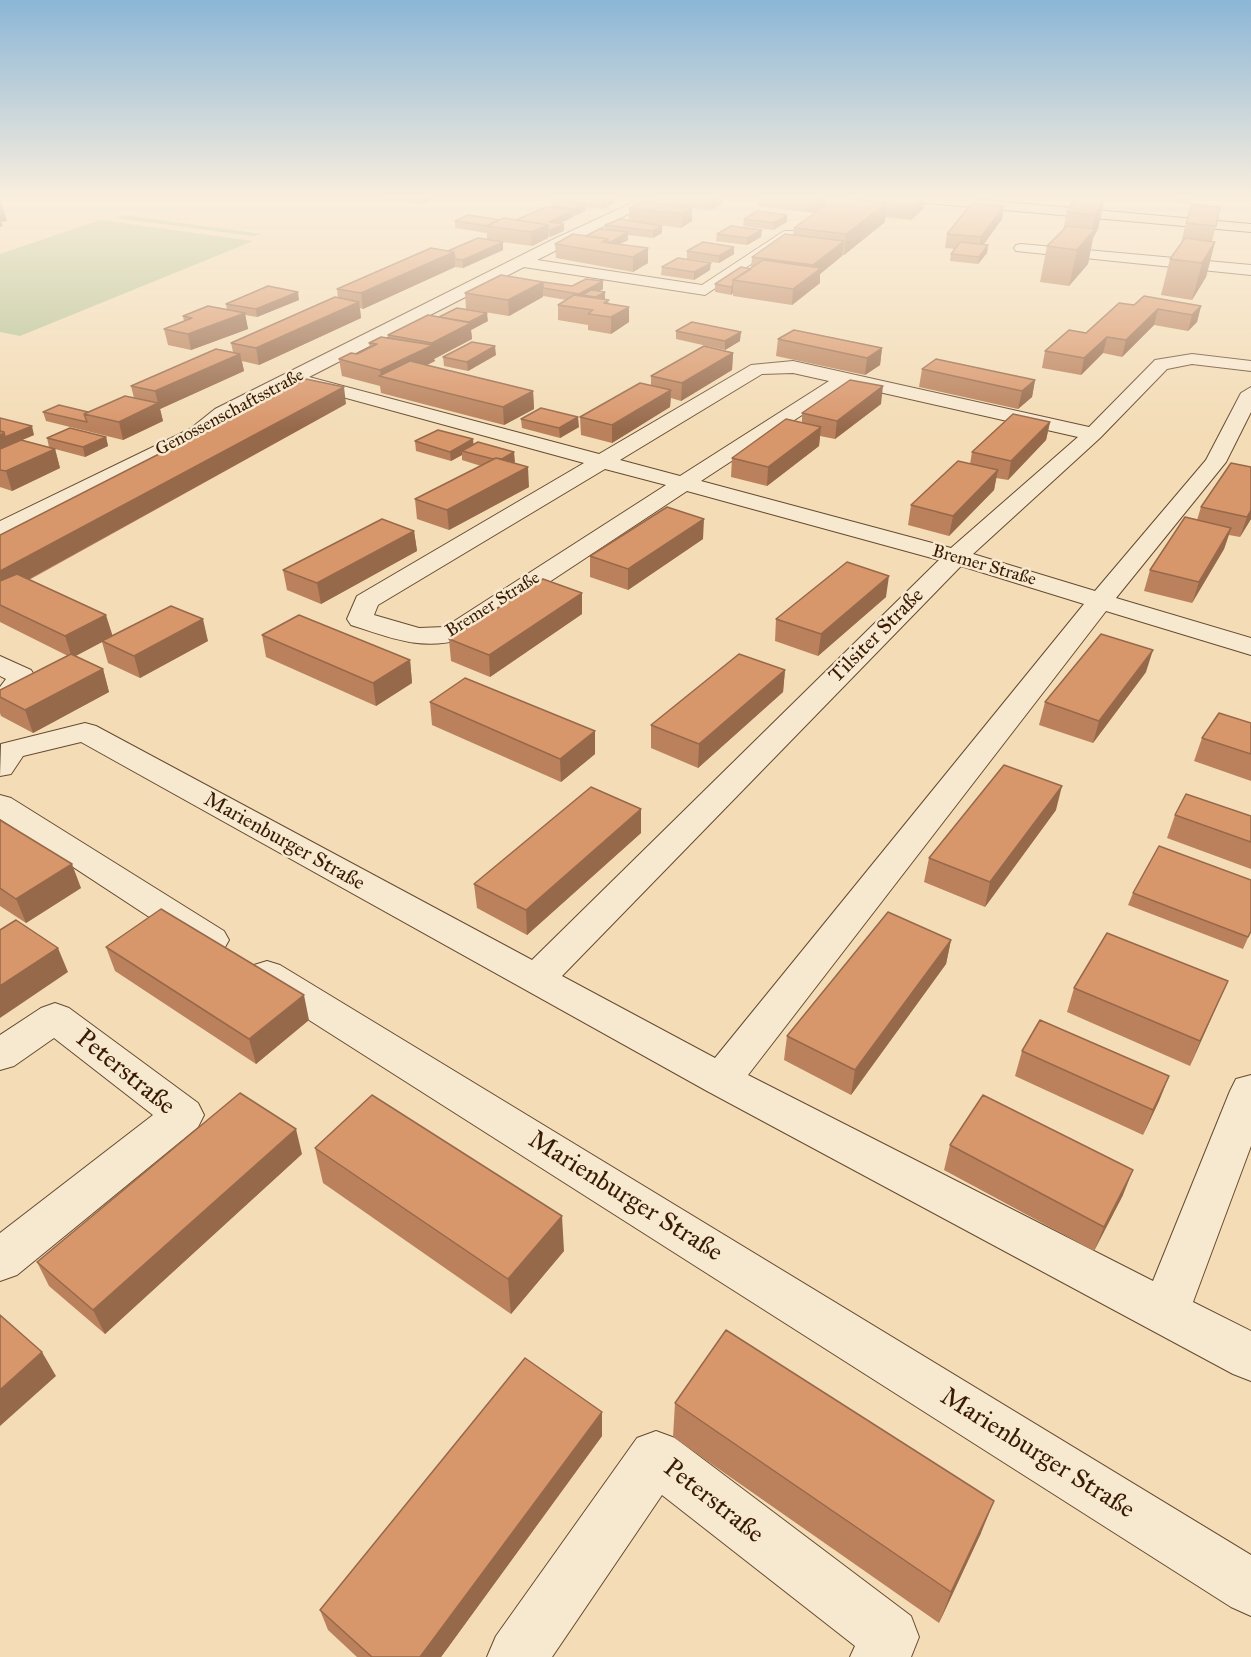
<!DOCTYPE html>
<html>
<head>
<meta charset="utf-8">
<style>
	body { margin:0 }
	canvas { display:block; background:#f3dcb6 }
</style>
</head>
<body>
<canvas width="1251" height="1657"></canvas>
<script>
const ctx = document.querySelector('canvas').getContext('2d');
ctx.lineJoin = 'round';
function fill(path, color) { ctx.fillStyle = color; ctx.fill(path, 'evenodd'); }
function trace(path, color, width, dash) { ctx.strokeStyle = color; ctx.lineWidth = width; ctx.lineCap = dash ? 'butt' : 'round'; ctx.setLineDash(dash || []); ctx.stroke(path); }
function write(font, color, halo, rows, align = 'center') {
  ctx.font = font + ' "IM FELL Great Primer",serif'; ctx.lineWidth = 5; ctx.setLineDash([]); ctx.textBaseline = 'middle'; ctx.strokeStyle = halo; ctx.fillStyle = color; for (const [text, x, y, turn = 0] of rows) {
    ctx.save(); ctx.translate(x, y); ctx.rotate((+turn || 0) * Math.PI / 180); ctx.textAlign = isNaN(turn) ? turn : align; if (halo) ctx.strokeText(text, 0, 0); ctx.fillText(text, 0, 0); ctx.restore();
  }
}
const green = new Path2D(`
	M125,215l136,19 -8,2 -137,-18z
	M100,220l153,21 -233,95 -20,-4v-78z`);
const street = new Path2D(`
	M645,197h17l-125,63 165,25 82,-54h10l2,3 -91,61 -181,-28 -215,110 290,77 152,-89 42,-4 296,66 66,-67 37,-6 59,7v10l-59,-7 -25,5 -67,69 -127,116 122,37 111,-131 35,-67 10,-6v25l-25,50 -110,136 135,40v17l-145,-44 -358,464 405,206 77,-190 6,-12 15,-4v71l-58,156 58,29v50l-18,-7 -526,-283 -626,-349 -58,14 -12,18 -11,2 1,-32 84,-21 11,3 436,234 407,-400 -252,-69 -224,148c-43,12 -71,-1 -112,-14l-4,-6 10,-23 227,-133 -289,-79 -66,33 -25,20 -196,98 -8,2v-16l190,-92 25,-20 337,-169zM793,373l36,8 -149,95 -60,-16 142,-86zM848,385l230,52 -127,111 -250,-67zM605,469l61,16 -221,142 -26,1 -45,-13 4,-10zM961,566l123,38 -369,454 -153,-82z
	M1021,244l230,21v10l-235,-24 -2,-3 2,-3z
	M0,656l31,14 4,6 -10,20 -25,11v-20l6,-8 -6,-3z
	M0,795l11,3 213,133 5,9 -5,9 -13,4 -13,-4 -198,-130z
	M267,961l13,4 971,590v61l-20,-9 -977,-622 -6,-10 6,-10z
	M55,1003l14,5 129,95 6,12 -6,12 -181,148 -17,6v-48l153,-118 -99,-77 -40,28 -14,4v-35l41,-27z
	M656,1431l19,7 236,178 8,21 -8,20h-61l5,-11 -193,-151 -110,162h-65l9,-21 141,-198z`);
const primary = new Path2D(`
	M898,197h52l301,27v8l-347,-31z`);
const wall = new Path2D(`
	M382,197h55l-14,7 -41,-4z
	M550,197h65v6l-12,6 -18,-2v4l-12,5v1l-13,6 4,1v7l-14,6h-2v1l-16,8 -45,-6v-7l-32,-5v-7l61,-1 35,-13v-1l5,-2 -6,-1z
	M660,197h63v6l-12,7 -51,-6z
	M759,197h67l-1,8 -11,8 -56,-7z
	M844,197h81l-2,12 -12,11 -26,-3v5l-41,33h-1l-23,19v9l-28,22 -59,-9v-3l-2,2 -16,-3v-8l36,-15 1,-12 41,-22 1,-7z
	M1105,197l-7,32 -5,9 -5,26 -19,22 -29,-4 7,-36 16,-16 4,-18z
	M1172,197h21l-2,7 -20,-2z
	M629,208h63v13l-11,7 -36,-5 17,10 -9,5 -25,-3v5l-9,4 29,4v15l-15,9 -77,-14 -1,-14 50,-14v-5l24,-5z
	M787,215v7l-14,8 -30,-4 1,-7z
	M1002,219l-19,26h5l-1,8 -9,11 -28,-3 1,-7 4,-5 -10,-1 2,-14z
	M1186,223l30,3 -4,15 3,1 -9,35 -14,23 -31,-5 9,-36 11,-16z
	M717,234l44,3 -14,8 -31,-4z
	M503,242v8l-40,18 -8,-1 -92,42 -3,-1 1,10 -102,47 -17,-4 2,10 -84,38 3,12 -40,19 -77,-19 -3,-9h45l46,-14 -3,-12 102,-34 -2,-9 107,-45 -1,-9 111,-38z
	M687,251l47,3 -15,9 -32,-4z
	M662,267l48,3 -16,10 -33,-5z
	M572,286l31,3 -4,2 6,1v7l24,23 -18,12 -23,-4v-5l-30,-5v-15l8,-5 -23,-4 -34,20 -43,-7 -1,-16z
	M299,300l-42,17 -12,-2 3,14 -57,21 -23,-5 -4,-16 20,-8 -1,-5 44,-6 -1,-6z
	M1134,305l67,1 -4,16 -9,9 -34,-6 -32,32 -19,-4 -22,22 -39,-7 3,-17 41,-18z
	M439,317l49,4 -17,9 1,9 -38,20 1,2 -8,4 106,26 1,18 -30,16 -123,-32 -1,-7 -38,-10 -3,-17 18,-5 13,-6 -1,-5 20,-5 -1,-3z
	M676,331l64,10 -15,9 -49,-11z
	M778,339l104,9 -2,17 -15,10 -89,-19z
	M733,353l-1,17 -51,31 -10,-3 -1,9 -58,36 -31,-8 -1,-18 71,-32v-9z
	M496,355l-28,16 -24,-5 -1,-9z
	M922,369l113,11 -3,17 -14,12 -99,-22z
	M346,404l-317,176 83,55 96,6 -68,37 -32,-15 -6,-21 -27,14 28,13 6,23 -76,41 -32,-17 -1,-3v-23l68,-34 -68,-34v-87z
	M881,404l-46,35 -15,-3 -1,10 -52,40 -36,-9 1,-19 70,-35v-10z
	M0,418l34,17 -12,5 27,7 -2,-9 59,-1 2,9 -23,11 -30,-8 5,19 -48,23 -12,-4z
	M521,419l58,8 -19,11 -38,-10z
	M1050,422l-4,18 -38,40 -12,-2 -2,12 -45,46 -41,-11 3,-20 59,-41 2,-12z
	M415,441l59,3 41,18 -2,1 16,24 -80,43 -32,-11 -2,-20 66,-33 -19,-6v-5l-11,6 -35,-10z
	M1231,463l20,56 -11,18 -11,-2 -5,14 -32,54 -48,-12 6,-21 47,-50 4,-13z
	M414,531l3,20 -96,53 -34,-14 -4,-20z
	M703,539l-75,51 -38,-13v-21z
	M582,593v21l-92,63 -39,-16 -2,-22z
	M886,597l-68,59 -43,-15 1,-22z
	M262,635l148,25 2,23 -36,23 -110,-49z
	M785,670l-2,22 -85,76 -47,-20v-23z
	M1146,672l-53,71 -54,-18 6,-23z
	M430,702l165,29v23l-34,28 -129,-57z
	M1251,723v58l-57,-20 8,-23z
	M1056,810l-71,97 -61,-25 5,-24z
	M1175,815l76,1v53l-84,-31z
	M0,820l81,68 -55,35 -26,-17z
	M641,833l-114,102 -50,-27 -3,-24z
	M1133,893l118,38 -8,18 -115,-44z
	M951,940l-5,24 -95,131 -67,-35 3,-24z
	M106,947l203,73 -53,44 -141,-93z
	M1228,981l-38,85 -123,-54 7,-24z
	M1022,1051l147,25 -10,25 -16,34 -128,-59z
	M950,1145l173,50 -29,56 -150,-81z
	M315,1148l249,103 -53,63 -188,-131z
	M302,1154l-197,180 -56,-48 -12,-24z
	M675,1403l306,130 -42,90 -266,-186z
	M602,1412v24l-161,221h-84l-29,-27 -8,-20z`);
const shadedWall = new Path2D(`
	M0,197l7,24 -6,1 2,4 -3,1z
	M423,197h14l-14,7z
	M603,197h12v6l-12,6z
	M712,197h11v6l-12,7z
	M818,197h8l-1,8 -11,8 1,-14z
	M923,197h2l-2,12 -12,11 2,-14z
	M1105,197l-7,32 -5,9 -5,26 -19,22 8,-36 14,-16 4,-19z
	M887,203l-2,19 -41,33 2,-21z
	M585,204v7l-11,5v-7z
	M1004,206l-2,13 -23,32 2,-14z
	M692,208v13l-11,7 1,-14z
	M573,210v7l-24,12v-7z
	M787,215v7l-14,8 1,-7z
	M564,224v7l-14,6v-7z
	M548,225v13l-16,8 -1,-14z
	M662,226v7l-9,5v-7z
	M762,230l-1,7 -14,8v-7z
	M628,232v8l-19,10v-7z
	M844,241l-2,15 -22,18v9l-28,22 1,-16 20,-14v-10z
	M503,242v8l-40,18v-8z
	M1215,242l-9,35 -14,23 10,-37z
	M988,245l-1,8 -9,11 1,-7z
	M734,247v7l-15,9v-7z
	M648,248v15l-15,9v-15z
	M454,252l1,15 -92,42 -2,-16z
	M711,263l-1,7 -16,10v-8z
	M603,281v8l-23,13 -1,-8z
	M543,282v15l-34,19 -1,-16z
	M733,285v8l-2,2v-8z
	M298,292l1,8 -42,17 -1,-8z
	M605,292v7l-9,-2z
	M359,302l2,16 -102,47 -3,-17z
	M1201,306l-4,16 -9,9 4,-16z
	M629,307v15l-18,12v-17z
	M1158,309l-4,16 -32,32 4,-17z
	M245,313l3,16 -57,21 -3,-16z
	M487,313l1,8 -17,9 1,9 -38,20 1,2 -38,19 -16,-4 -1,-6 52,-25v-2z
	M741,332l-1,9 -15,9v-9z
	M1107,337l-4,16 -22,22 3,-17z
	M495,346l1,9 -28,16 -1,-9z
	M882,348l-2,17 -15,10 2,-17z
	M733,353l-1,17 -51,31 1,-18z
	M240,354l4,17 -84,38 3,12 -40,19 -4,-18 39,-19 -3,-12z
	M1035,380l-3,17 -14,12 4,-18z
	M883,386l-2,18 -46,35 2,-18z
	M344,387l2,17 -346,191v-24z
	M671,390l-1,17 -58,36v-18z
	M533,391l1,18 -30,16 -1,-18z
	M578,417l1,10 -19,11 -1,-10z
	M1050,422l-4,18 -38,40 3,-19z
	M32,426l2,9 -26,11 -8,9v-21z
	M821,427l-2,19 -52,40 1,-19z
	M106,437l2,9 -23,11 -2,-10z
	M473,439l1,10 -12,2v4l-11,6 -1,-9z
	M55,449l5,19 -48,23 -6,-20z
	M514,452l1,10 -16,9 -1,-10z
	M528,467l1,20 -80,43 -2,-20z
	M998,470l-4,20 -45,46 4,-20z
	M1251,510v9l-11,18 7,-20z
	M704,519l-1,20 -75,51v-21z
	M1231,528l-7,21 -32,54 7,-21z
	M414,531l3,20 -96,53 -4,-21z
	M889,576l-3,21 -68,59 3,-22z
	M582,593v21l-92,63 -1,-22z
	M106,615l7,22 -11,4v1l-30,16 -7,-22z
	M203,619l5,22 -68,37 -6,-22z
	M1153,650l-7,22 -53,71 6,-22z
	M410,660l2,23 -36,23 -3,-23z
	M103,669l6,23 -76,41 -8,-23z
	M785,670l-2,22 -85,76 1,-24z
	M595,731v23l-34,28 -1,-23z
	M1062,786l-6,24 -71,97 5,-25z
	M641,809v24l-114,102 -1,-25z
	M72,864l9,24 -55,35 -10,-24z
	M951,940l-5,24 -95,131 4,-25z
	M58,948l10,24 -68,46v-32z
	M1228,981l-11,24 -27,61 10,-25z
	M304,995l5,25 -53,44 -7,-25z
	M1169,1076l-10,25 -16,34 10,-25z
	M296,1129l6,25 -197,180 -12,-24z
	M1133,1170l-10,25 -29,56 10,-24z
	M562,1216l2,35 -53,63 -3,-35z
	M42,1352l14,24 -56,50v-36z
	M602,1412v24l-161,221h-21z
	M994,1501l-13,32 -42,90 12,-31z`);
const building = new Path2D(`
	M796,197h22l-3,2z
	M837,197l50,6 -41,31 -52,-6z
	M844,197h79l-10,9 -70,-8z
	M1076,197h29l-10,18 -28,-3z
	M563,201l22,3 -11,5 -23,-3z
	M641,202l51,6 -10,6 -53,-6z
	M972,203l32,3 -23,31 -34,-3z
	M1192,204l28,3 -4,19 -30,-3z
	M546,207l27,3 -24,12 15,2 -14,6h-2v-5l-32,-5z
	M757,211l30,4 -13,8 -30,-4z
	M468,215l32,5 -13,6 -32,-5z
	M504,218l44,7 -17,7 -45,-6z
	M620,219l42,7 -9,5 -48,-6z
	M731,226l31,4 -15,8 -30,-4z
	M1067,226l28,3 -18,21 -30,-4z
	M599,229l29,3 -19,11h-1v-4l-22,-3z
	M573,234l35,5 -6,3 46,6 -15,9 -78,-13z
	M785,234l59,7 -31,24 -61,-8z
	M478,238l25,4 -40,18 -8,-1 -1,-7 -6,-1z
	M1185,238l30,4 -13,21 -32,-4z
	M703,242l31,5 -15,9 -32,-5z
	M960,242l28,3 -9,12 -28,-3z
	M431,248l23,4 -93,41 -24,-4z
	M678,258l33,5 -17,9 -32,-5z
	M763,260l58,8 -28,21 -60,-9z
	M741,267l10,2 -18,11v5l-2,2 -16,-3z
	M501,275l42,7 -35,18 -43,-7z
	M586,279l17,2 -24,13 -36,-6v-6l29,4z
	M268,286l30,6 -42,17 -30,-5z
	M591,290l14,2 -9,5 -14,-2z
	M574,295l35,5 -5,3 25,4 -18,10 -23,-3 5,-4 -35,-5z
	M1144,296l57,10 -9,9 -34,-6 -32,31 -19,-3 -23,21 -39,-7 24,-21 17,3 33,-30 15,2z
	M335,297l24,5 -103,46 -25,-5z
	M208,306l37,7 -57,21 -24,-5 28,-11 -9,-2z
	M457,308l30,5 -18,9 -30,-5z
	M428,315l43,8 -39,20 -44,-8z
	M692,322l49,10 -16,9 -49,-10z
	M794,330l88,18 -15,10 -89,-19z
	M381,337l52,8 -53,25 -41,-11 12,-6 6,1 20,-10 -8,-1z
	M472,342l23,4 -28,16 -24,-5z
	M704,346l29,7 -51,30 -31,-7z
	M216,349l24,5 -85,37 -24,-5z
	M936,359l99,21 -13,11 -100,-22z
	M410,361l123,30 -30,16 -124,-31z
	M306,379l38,8 -344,184v-36z
	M850,380l33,6 -46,35 -35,-8z
	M640,383l31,7 -59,35 -32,-8z
	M125,396l33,7 -39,19 -35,-8z
	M59,405l29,7 -4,2 3,8 -44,-10z
	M541,408l37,9 -19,11 -38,-9z
	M1013,414l37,8 -39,39 -39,-9z
	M0,418l32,8 -27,11 -1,-5 -4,-1z
	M786,419l35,8 -53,40 -36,-9z
	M70,428l36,9 -23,10 -36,-9z
	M438,430l35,9 -23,13 -35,-11z
	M21,440l34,9 -49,22 -6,-1v-21z
	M478,442l36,10 -12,7 -6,-1 -3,1 -31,-8z
	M496,458l32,9 -81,43 -32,-11z
	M958,461l40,9 -45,46 -42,-11z
	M1231,463l20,4v43l-4,7 -46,-10z
	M667,507l37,12 -76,50 -38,-13z
	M1185,517l46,11 -32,54 -49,-12z
	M382,519l32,12 -97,52 -34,-13z
	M847,562l42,14 -68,58 -45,-15z
	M17,574l89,41 -41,21 -65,-31v-24z
	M543,579l39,14 -93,62 -40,-16z
	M171,606l32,13 -69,37 -32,-15z
	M299,615l111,45 -37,23 -111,-48z
	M1101,634l52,16 -54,71 -54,-19z
	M71,654l32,15 -78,41 -25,-13v-7z
	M739,654l46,16 -86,74 -48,-19z
	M465,678l130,53 -35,28 -130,-57z
	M1219,713l32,10v31l-49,-16z
	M1004,765l58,21 -72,96 -61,-24z
	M591,787l50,22 -115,101 -52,-26z
	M1186,794l65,22v26l-76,-27z
	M0,820l72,44 -56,35 -16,-11z
	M1159,846l92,34v51l-3,6 -115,-44z
	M161,909l143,86 -55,44 -143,-92z
	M888,912l63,28 -96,130 -68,-34z
	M16,920l42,28 -58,38v-56z
	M1107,933l121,48 -28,60 -126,-53z
	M1040,1020l129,56 -16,34 -131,-59z
	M240,1093l56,36 -203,181 -56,-48z
	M372,1095l190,121 -54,63 -193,-131z
	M983,1095l150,75 -29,57 -154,-82z
	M0,1315l42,37 -42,38z
	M726,1330l268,171 -43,91 -276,-189z
	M525,1358l77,54 -182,245h-48l-52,-47z`);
const farStreetnames = [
	["Genossenschaftsstraße",230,413,-28],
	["Bremer Straße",984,566,16],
	["Bremer Straße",493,605,-32]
];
const streetNames = [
	["Tilsiter Straße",877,636,-45],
	["Marienburger Straße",284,842,29]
];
const nearStreetnames = [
	["Peterstraße",125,1073,39],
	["Marienburger Straße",625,1197,32],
	["Marienburger Straße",1037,1454,32],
	["Peterstraße",713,1502,38]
];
fill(green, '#b4c293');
trace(street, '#674b2f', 2);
trace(primary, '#381b02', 2);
fill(street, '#f7e8d0');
fill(primary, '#f3dcb6');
fill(wall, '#ba815c');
fill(shadedWall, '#97694b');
fill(building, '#d8966b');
trace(building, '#97694b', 1.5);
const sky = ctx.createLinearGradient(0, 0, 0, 429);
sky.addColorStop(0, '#8bb6d6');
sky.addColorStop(0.46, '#faefde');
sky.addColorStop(1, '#faefde00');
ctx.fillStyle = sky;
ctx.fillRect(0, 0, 1251, 429);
write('18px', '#381b02', '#f7e8d0', farStreetnames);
write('21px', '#381b02', '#f7e8d0', streetNames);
write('26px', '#381b02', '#f7e8d0', nearStreetnames);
</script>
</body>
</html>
